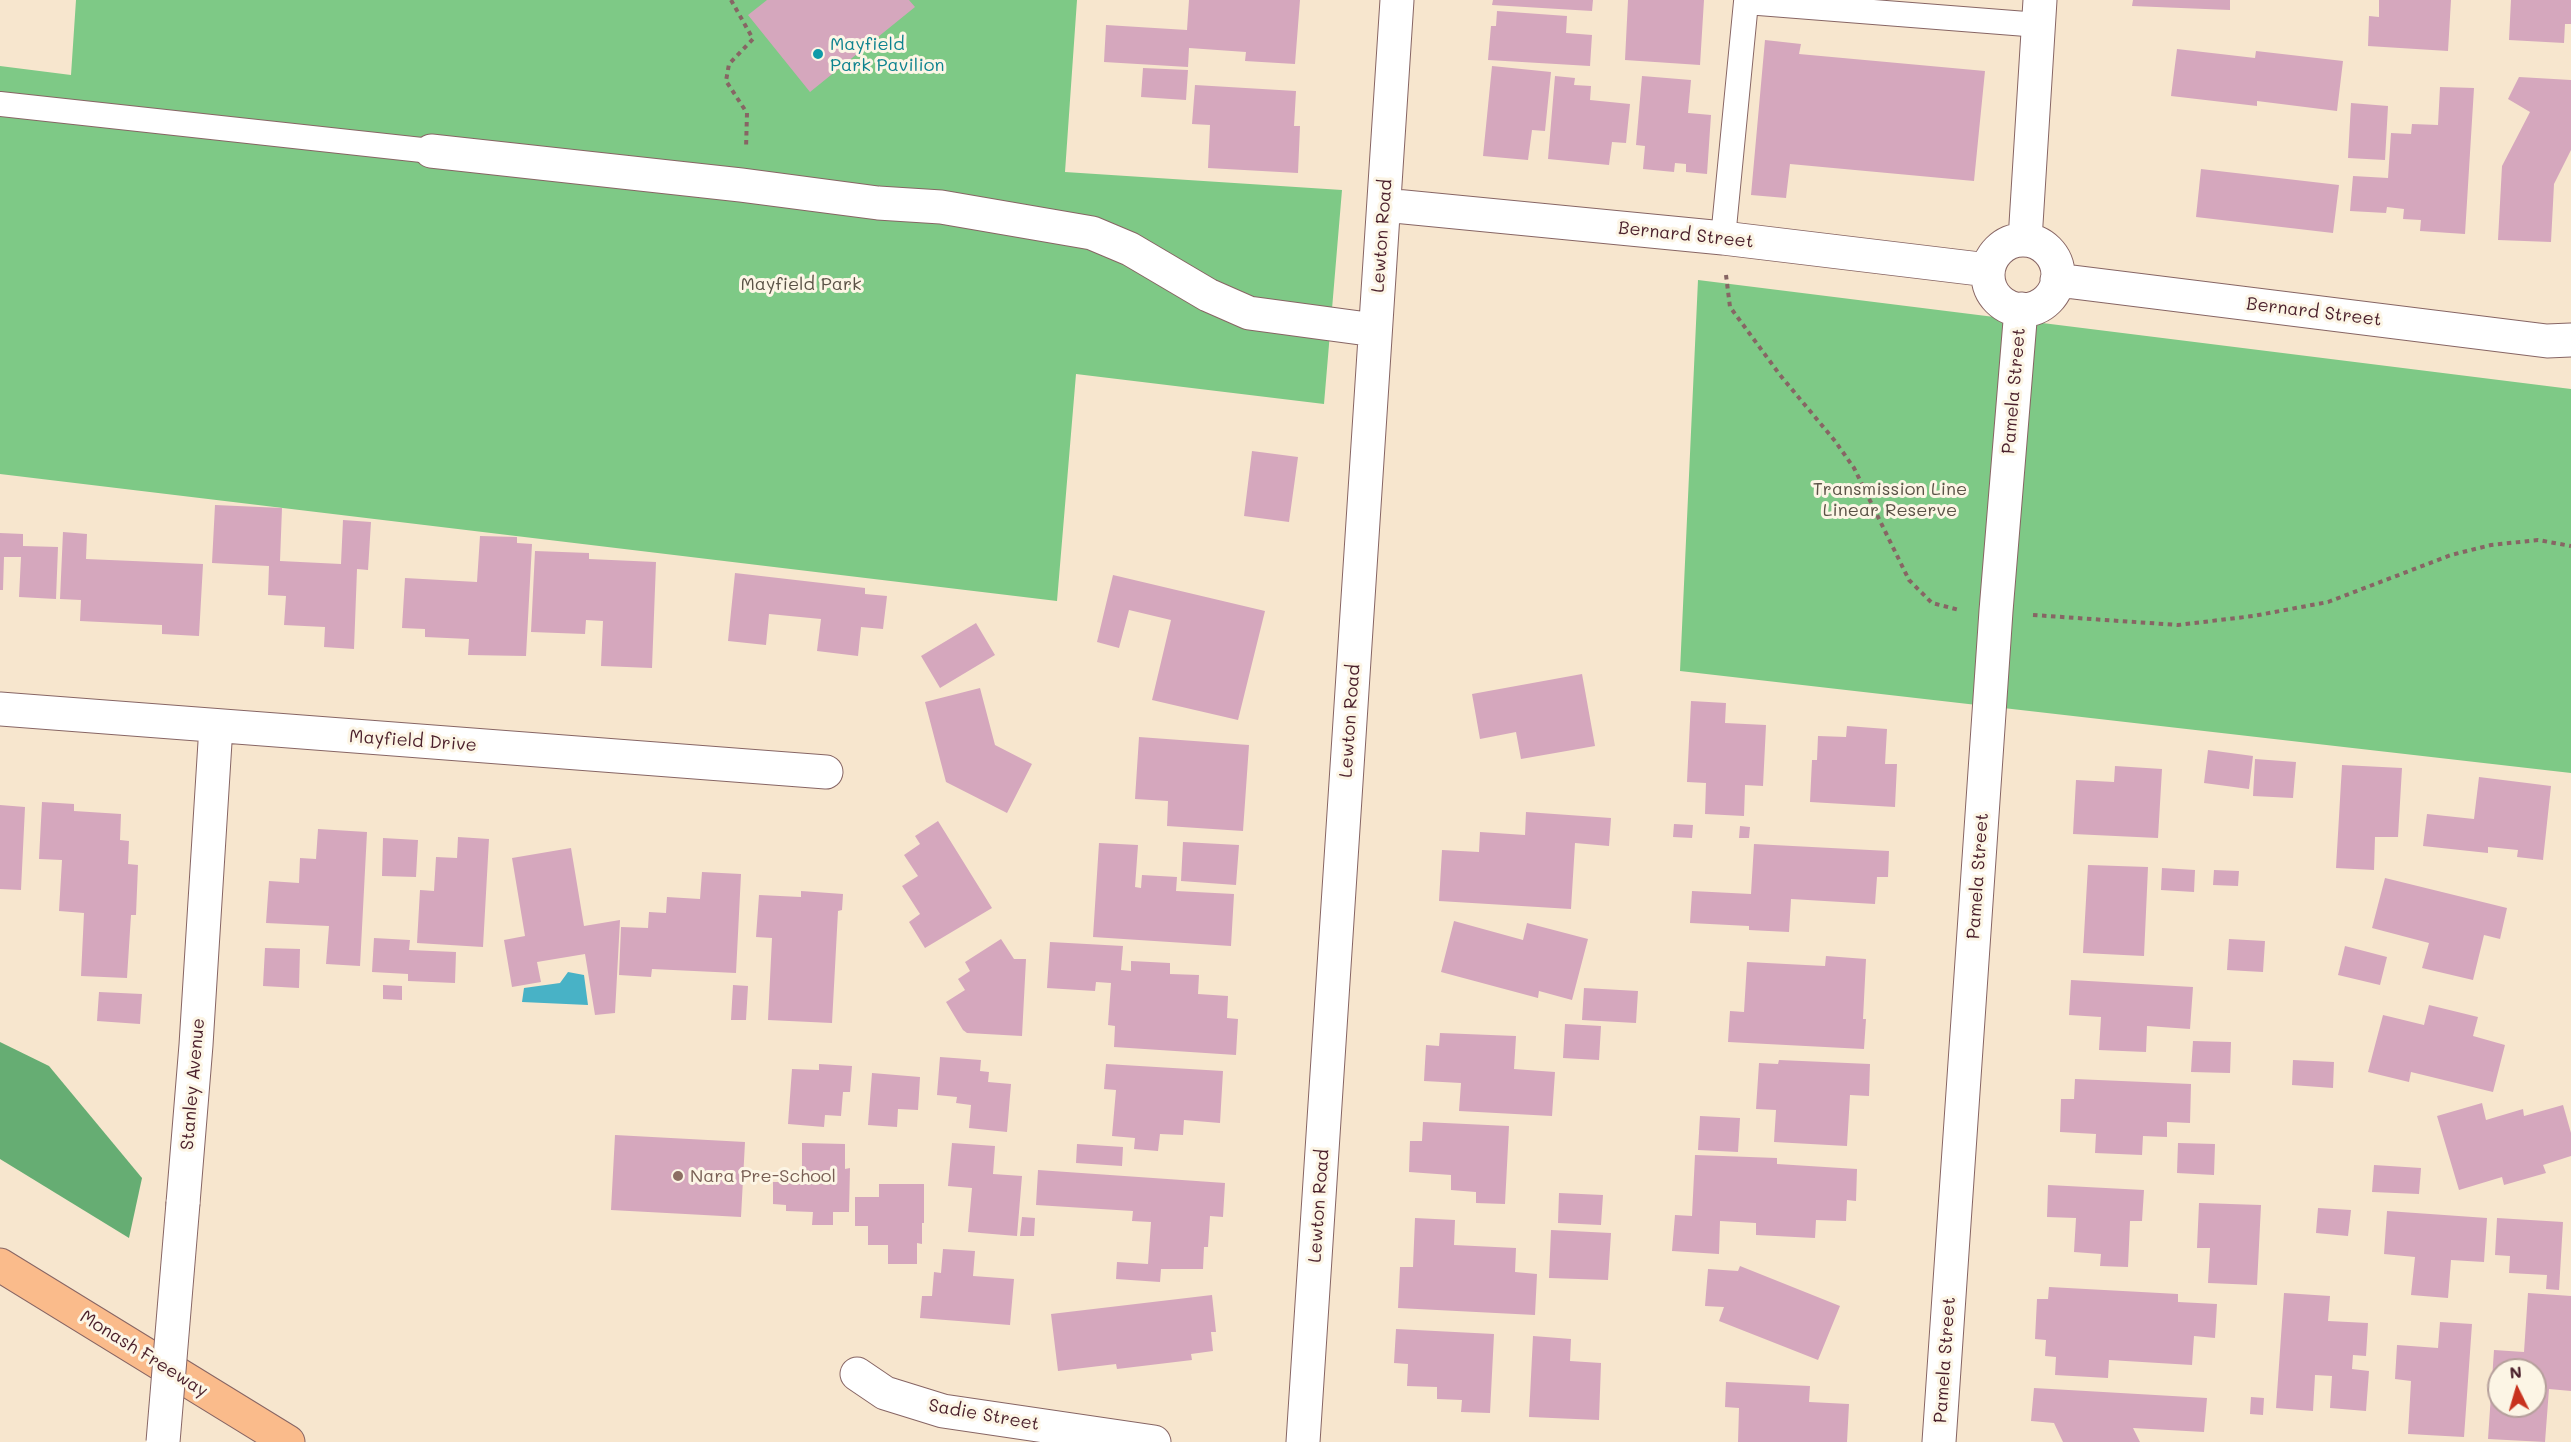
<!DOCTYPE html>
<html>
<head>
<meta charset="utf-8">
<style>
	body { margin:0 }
	#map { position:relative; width:2571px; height:1442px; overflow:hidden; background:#f7e6ce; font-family:Mali,sans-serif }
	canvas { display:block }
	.north { position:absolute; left:2487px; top:1358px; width:60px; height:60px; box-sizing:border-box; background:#fcf5e5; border:2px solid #b59f9b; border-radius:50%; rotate:355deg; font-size:16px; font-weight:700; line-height:24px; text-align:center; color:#4a1f2b }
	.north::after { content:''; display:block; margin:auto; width:21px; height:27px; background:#c8321e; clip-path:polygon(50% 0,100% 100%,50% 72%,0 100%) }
</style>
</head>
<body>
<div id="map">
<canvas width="2571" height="1442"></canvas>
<div class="north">N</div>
</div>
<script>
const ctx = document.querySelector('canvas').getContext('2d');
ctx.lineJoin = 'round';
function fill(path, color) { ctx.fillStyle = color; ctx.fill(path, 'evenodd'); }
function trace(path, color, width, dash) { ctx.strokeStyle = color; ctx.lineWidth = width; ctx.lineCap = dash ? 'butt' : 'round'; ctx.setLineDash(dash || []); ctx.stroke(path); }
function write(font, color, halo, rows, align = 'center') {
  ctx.font = font + ' Mali,sans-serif'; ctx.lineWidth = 6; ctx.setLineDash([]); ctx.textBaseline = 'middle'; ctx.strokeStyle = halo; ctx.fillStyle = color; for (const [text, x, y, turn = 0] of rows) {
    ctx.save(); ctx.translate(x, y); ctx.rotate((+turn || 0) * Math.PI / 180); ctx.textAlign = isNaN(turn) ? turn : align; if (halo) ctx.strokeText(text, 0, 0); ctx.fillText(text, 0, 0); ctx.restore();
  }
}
const green = new Path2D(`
	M76,0h1001l-12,172 277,18 -18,214 -248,-30 -19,227 -1057,-127v-408l71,9z
	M1698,280l873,109v384l-891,-102z`);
const forest = new Path2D(`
	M0,1042l49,24 93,112 -13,60 -129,-79z`);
const water = new Path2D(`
	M568,972l16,3 4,30 -66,-3 2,-14 36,-5z`);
const building = new Path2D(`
	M767,0h142l6,7 -105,85 -62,-77z
	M1189,0h111l-5,64 -50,-3 1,-9 -57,-4 -1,19 -84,-5 2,-37 81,5z
	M1493,0h100l-1,11 -100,-6z
	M1628,0h76l-4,65 -75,-5z
	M2133,0h97v10l-98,-4z
	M2379,0h72l-3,51 -80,-5 1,-30 10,1z
	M2511,0h60v24h-6l-1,19 -55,-3z
	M1497,11l70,5 -1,17 26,2 -2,31 -102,-6 3,-34h5z
	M1765,40l36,4 -2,10 186,17 -11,110 -184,-17 -4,34 -35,-3z
	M2177,49l78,9 1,-7 87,10 -6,50 -80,-10v5l-86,-10z
	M1492,66l59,6 -6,59 -13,-1 -4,30 -45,-4z
	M1143,68l45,2 -2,30 -45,-3z
	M1555,76l20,2 -1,7 17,1 -1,14 40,4 -4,39 -14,-1 -3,23 -61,-6z
	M1642,76l49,4 -3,33 23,2 -4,59 -21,-2v-8l-11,-1 -1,9 -31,-3 2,-23 -9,-1z
	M2519,77l52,3v70l-17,34 -3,58 -53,-2 4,-74 28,-54 -22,-13z
	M1195,85l101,6 -2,35h6l-2,47 -90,-5 2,-43 -18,-1z
	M2440,87l34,1 -9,146 -45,-3 1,-11 -18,-1 1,-10 -17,-2 -1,6 -36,-2 3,-35 35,2 3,-45 20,1 1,-10 26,1z
	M2351,103l37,3 -3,54 -37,-2z
	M2201,169l138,16 -6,48 -137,-16z
	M1252,451l46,6 -9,65 -45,-6z
	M215,505l67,3 -2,53 61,3 2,-44 28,2 -3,48 -11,-1 -3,80 -30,-2 1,-20 -41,-2 2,-29 -18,-1 1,-29 -57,-3z
	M63,532l24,2 -1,25 117,5 -4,72 -37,-2v-9l-82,-4 1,-21 -21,-1z
	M0,533l23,1v12l35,1 -2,52 -37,-2 2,-40h-17l-1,33h-3z
	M480,536l37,1v6l15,1 -6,112 -58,-1 1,-16 -44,-2v-8l-23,-1 3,-50 72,4z
	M535,551l54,2v6l67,3 -4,106 -51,-2 2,-45 -17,-1 -1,14 -54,-2z
	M735,573l130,15v6l22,2 -4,33 -22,-2 -3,29 -41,-5 4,-32 -52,-5 -3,31 -38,-4z
	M1113,575l152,36 -27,109 -86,-20 19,-80 -42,-10 -10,38 -22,-6z
	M976,623l19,32 -55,33 -19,-32z
	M1582,674l13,72 -74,13 -5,-27 -36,7 -8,-45z
	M980,688l15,57 37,19 -25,49 -61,-31 -21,-80z
	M1691,701l35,2 -1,20 41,2 -3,61 -18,-1 -1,31 -39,-2 1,-31 -19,-1z
	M1847,726l40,3 -2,35h12l-2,43 -85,-5 2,-42h5l1,-24 28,1z
	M1139,737l110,8 -6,86 -76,-5 1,-25 -33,-2z
	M2208,750l45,6 -4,33 -45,-6z
	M2255,759l41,3 -3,36 -40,-2z
	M2342,765l60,3 -4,69h-23l-1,33 -38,-2z
	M2115,766l47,3 -4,69 -85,-4 3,-54 38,2z
	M2479,777l72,9 -8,74 -26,-3 1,-7 -30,-3v6l-65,-7 4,-32 47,5z
	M42,802l32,2v7l47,3 -1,26 9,1 -1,23 10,1 -2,50h-5l-4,63 -46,-2 3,-63 -25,-2 3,-51 -23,-1z
	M0,805l25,2 -4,83 -21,-1z
	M1526,812l85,6 -2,28 -34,-3 -4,66 -132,-8 3,-51 37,2 1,-20 45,3z
	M938,821l54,87 -67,40 -16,-26 11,-8 -18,-28 16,-10 -14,-21 16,-11 -5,-8z
	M1674,824l19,1 -1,13 -19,-1z
	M1740,826l10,1 -1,11h-10z
	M318,829l49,3 -7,134 -34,-2 3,-38 -63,-3 3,-42 30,2 1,-25 16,1z
	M458,837l31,2 -6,108 -66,-4 3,-53 14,1 2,-34 21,1z
	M383,838l35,2 -2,37 -34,-1z
	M1183,842l56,3 -3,40 -55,-4z
	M1099,843l39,2 -3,42 6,1 1,-13 35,2 -1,14 58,3 -3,52 -138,-9z
	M1754,844l135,7 -1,26h-11l-2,27 -84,-5 -2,33 -40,-2v-4l-59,-3 2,-32 59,3z
	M571,848l13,78 36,-6 -5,93 -20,2 -10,-61 -48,8 4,20 -29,5 -8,-47 21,-4 -13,-78z
	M2088,865l60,2 -4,89 -61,-3z
	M2162,868l33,2 -1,22 -33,-2z
	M2214,870l25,1 -1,15 -25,-1z
	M702,872l39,2 -5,99 -84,-4 -1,8 -32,-2 2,-48 27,1 1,-16 17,1 1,-16 33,2z
	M2385,878l122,30 -7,31 -16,-4 -11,45 -51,-12 7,-25 -57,-15z
	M801,891l42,3 -1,16 -4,1 -6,112 -64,-3 4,-82 -16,-1 3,-42 42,2z
	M1454,921l69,19 4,-17 61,16 -16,61 -33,-9 -1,7 -97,-26z
	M374,938l36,2 -1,10 47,2 -1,31 -47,-2v-7l-36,-2z
	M1001,939l13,20h12l-4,77 -55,-3 -4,-3 -17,-28 19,-12 -7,-11 12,-8 -5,-9z
	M2229,939l36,2 -2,31 -36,-2z
	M1050,942l73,4 -2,24 10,1v-10l39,2v11l29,1 -1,19 30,2 -1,22 11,1 -2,36 -122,-8 1,-21 -7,-1 3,-42 -15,-1 -1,9 -48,-3z
	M2345,946l42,11 -7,28 -42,-10z
	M265,948l35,1 -1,39 -36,-2z
	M1826,956l40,3 -3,60h3l-2,30 -136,-7 2,-31 14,1 3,-50 78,4z
	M2071,980l122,7 -3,42 -43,-3 -1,26 -47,-2 2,-33 -32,-2z
	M383,985l19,1v14l-19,-1z
	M733,985l15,1 -2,34h-15z
	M1584,988l54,3 -2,32 -54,-3z
	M99,992l43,2 -2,30 -43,-3z
	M2429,1005l49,12 -5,19 32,9 -12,47 -82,-20 -2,10 -41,-10 15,-57 41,10z
	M1565,1024l36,2 -2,34 -36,-2z
	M1440,1033l76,3 -2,33 41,3 -3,44 -93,-5 2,-28 -37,-2 2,-36 13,1z
	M2193,1041l38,1 -1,31 -39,-1z
	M940,1057l41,3 -1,11 9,1 -1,10 23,2 -4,48 -38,-4 2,-23 -15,-2 1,-6 -20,-2z
	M1779,1060l91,4 -1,32 -19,-1 -3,51 -73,-4 2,-32 -20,-1 3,-46 19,1z
	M2293,1060l41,2 -1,26 -41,-3z
	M819,1064l33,2 -2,26h-7l-2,24 -16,-1 -1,12 -36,-3 4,-55 27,1z
	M1106,1064l117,7 -3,52 -36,-3 -1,15 -23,-1 -2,17 -24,-2 1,-11 -23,-2 4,-46 -12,-1z
	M872,1073l48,4 -2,33 -20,-1 -1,18 -29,-2z
	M2075,1079l116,5 -1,39 -23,-1v15l-24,-1 -1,19 -47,-2 1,-19 -36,-2 1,-33h13z
	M2482,1103l4,17 37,-11 1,7 39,-11 8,28v23l-28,9 3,8 -42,12 -2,-8 -43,13 -22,-74z
	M1700,1116l40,2 -2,34 -40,-2z
	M1423,1122l86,4 -4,78 -29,-1v-11l-25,-2v-15l-42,-3 1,-31h12z
	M615,1135l130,7 -4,75 -130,-7z
	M802,1143l43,1v25l5,-1 -1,44h-16v13h-21l1,-13 -27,-1v-6l-13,-1v-22h25v-11l4,-1z
	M952,1143l43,3 -2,28 29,2 -5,60 -49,-4 4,-44 -24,-2z
	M2178,1143l37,1 -1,31 -37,-2z
	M1077,1144l46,3 -1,19 -46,-3z
	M1695,1155l82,3v6l80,5 -1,32 -9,-1 -1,21 -30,-1 -1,18 -59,-3v-12l-36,-2 -1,33 -47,-3 3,-36 17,1z
	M2374,1165l47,3 -2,26 -47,-2z
	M1038,1170l187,13 -2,34 -13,-1 -2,31h-4l-1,22h-42l-1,13 -44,-3 1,-17 31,2 3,-42 -19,-1 1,-10 -97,-6z
	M879,1184h45v39h-2v21l-5,-1v21h-29v-19h-20v-19h-13v-29h24z
	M2048,1185l96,5 -2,31h-12l-2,46 -28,-1 1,-12 -27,-2 2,-34 -29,-1z
	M1559,1193l44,2 -2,30 -43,-2z
	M2199,1203l62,2 -4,80 -49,-2 2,-35h-13z
	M2318,1208l33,2 -3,26 -32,-3z
	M2387,1211l100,7 -3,44 -33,-2 -3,38 -37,-3 4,-38 -31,-3z
	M1022,1217l13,1 -1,18h-14z
	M1415,1218l40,2 -1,25 62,3 -1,24 22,2 -2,41 -137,-7 2,-41h13z
	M2497,1218l66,4 -4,68 -13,-1 1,-14 -38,-2 1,-17 -15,-1z
	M1551,1230l60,3 -3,47 -59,-2z
	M943,1249l32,2 -2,25 41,3 -4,46 -90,-7 2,-22h10l2,-24 7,1z
	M1740,1266l100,40 -22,54 -99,-39 5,-14 -19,-1 3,-37 30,2z
	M2049,1287l129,7v8l39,2 -2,34 -21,-2 -2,29 -83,-5 -1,18 -53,-3 1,-18 -11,-1 1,-16 -11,-1 2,-40h11z
	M2284,1293l46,3 -2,25 40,2 -2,33 -13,-1 -1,14 17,2 -3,40 -36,-3 2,-32 -17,-1 -2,36 -37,-3z
	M2528,1293l43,3v95l-22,-2 -4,53 -57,-3 6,-89 30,2zM2499,1370h36v36h-36z
	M1212,1295l4,37h-5l2,19 -22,3 1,6 -75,9 -1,-5 -58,7 -7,-57z
	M2440,1322l32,2 -8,113 -56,-3 3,-53 -16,-2 2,-34 41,3z
	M1396,1329l98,5 -4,79 -29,-1 1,-12 -25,-1v-12l-30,-1 1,-22 -14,-1z
	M1533,1336l38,3 -1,22 31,2 -2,57 -70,-3z
	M1726,1382l84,4 -1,16 40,2 -2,38h-109l1,-34 -14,-1z
	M2034,1388l173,10 -3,34 -71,-4 7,14h-77l-9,-19 -23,-2z
	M2251,1397l13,1 -1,17 -13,-1z`);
const path = new Path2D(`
	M731,0l22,39 -24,25 -3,17 21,32 -1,36
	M1726,275l4,32 50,68 55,66 19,27 55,112 23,23 27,7
	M2033,615l145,10 75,-9 75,-14 123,-47 40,-10 47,-5 33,6`);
const service = new Path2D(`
	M0,104l431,47
	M1723,238l23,-236 293,23`);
const minor = new Path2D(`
	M431,151l310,34 137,18 63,4 151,26 38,16 78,46 41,18 126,17
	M1384,205l339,33 265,32
	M2025,240l15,-240
	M1988 275a35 35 0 1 1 70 0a35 35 0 1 1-70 0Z
	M2057,280l490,61 24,-1
	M0,709l826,63
	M183,1203l13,-158 20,-319
	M857,1374l28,19 58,18 211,31
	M1303,1442l94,-1442
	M1939,1442l57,-831 25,-302`);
const motorway = new Path2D(`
	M0,1265l288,177`);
const minorBridge = new Path2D(`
	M163,1442l20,-239`);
const markers = [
	[818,54,6,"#0f9aa8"],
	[678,1176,6,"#8d6e63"]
];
const cultureNames = [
	["Mayfield",830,44],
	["Park Pavilion",830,65]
];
const streetNames = [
	["Bernard Street",1686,235,6],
	["Lewton Road",1382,236,-86],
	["Bernard Street",2314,312,7],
	["Pamela Street",2014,391,-85],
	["Lewton Road",1350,721,-86],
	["Mayfield Drive",413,741,4],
	["Pamela Street",1978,876,-86],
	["Stanley Avenue",193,1084,-85],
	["Lewton Road",1319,1206,-86],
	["Monash Freeway",144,1354,32],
	["Pamela Street",1945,1360,-86],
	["Sadie Street",984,1415,10]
];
const parkNames = [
	["Mayfield Park",801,284],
	["Transmission Line",1890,489],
	["Linear Reserve",1890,510]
];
const educationNames = [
	["Nara Pre-School",690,1176]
];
fill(green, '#7ec986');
fill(forest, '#66ad73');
fill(water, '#48b2c6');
fill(building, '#d5a7bd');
trace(service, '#876564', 26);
trace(minor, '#876564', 35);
trace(motorway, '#876564', 35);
trace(path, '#876564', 4, [4.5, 4.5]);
trace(service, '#fff', 24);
trace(minor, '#fff', 33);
trace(motorway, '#fabb8b', 33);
trace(minorBridge, '#876564', 35, []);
trace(minorBridge, '#fff', 33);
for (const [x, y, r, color] of markers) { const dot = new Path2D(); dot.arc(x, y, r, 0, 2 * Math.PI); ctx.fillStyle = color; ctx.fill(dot); trace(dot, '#fcf5e5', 2); }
write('18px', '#0d838f', '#fcf5e5', cultureNames, 'left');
write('18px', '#4a1f2b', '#fcf5e5', streetNames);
write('18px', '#5a5246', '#fcf5e5', parkNames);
write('18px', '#785e54', '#fcf5e5', educationNames, 'left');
</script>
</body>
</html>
